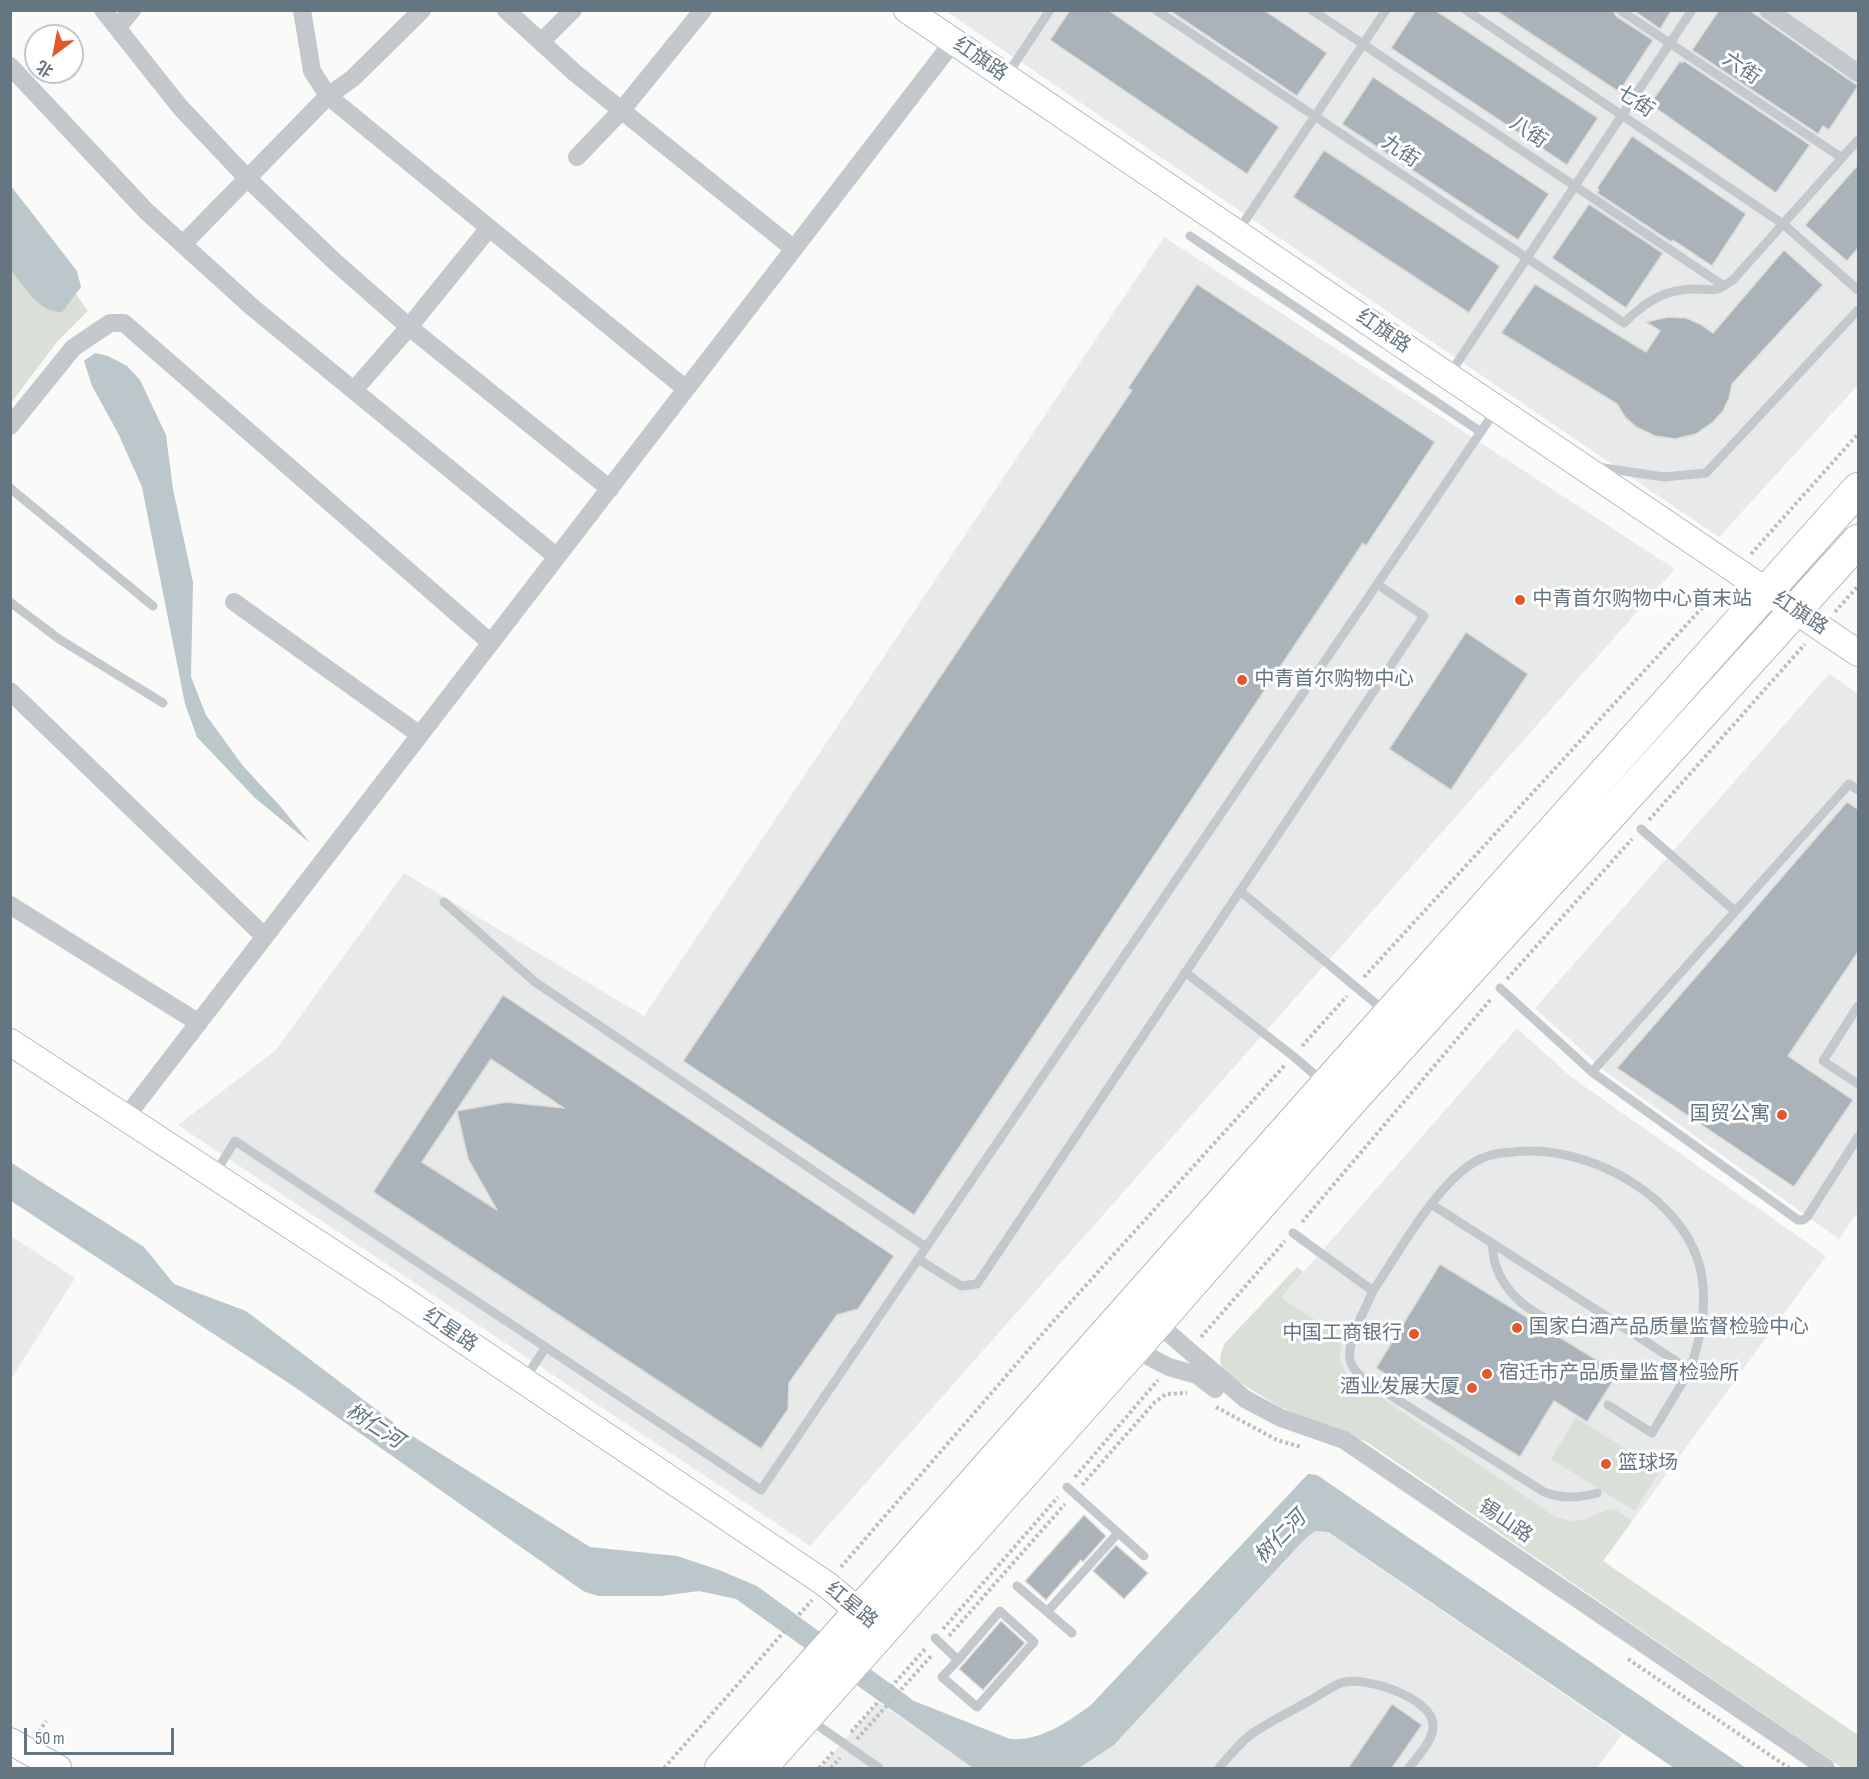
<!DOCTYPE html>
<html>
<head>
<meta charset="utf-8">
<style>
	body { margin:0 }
	#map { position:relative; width:1869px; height:1779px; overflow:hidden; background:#fafaf8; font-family:"Sofia Sans Condensed","Noto Sans SC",sans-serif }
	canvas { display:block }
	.frame { position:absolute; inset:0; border:12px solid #657683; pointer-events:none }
	.north { position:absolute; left:24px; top:24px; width:60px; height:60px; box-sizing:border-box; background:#fff; border:2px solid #c1c8cd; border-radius:50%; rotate:212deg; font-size:16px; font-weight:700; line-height:24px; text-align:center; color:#657683 }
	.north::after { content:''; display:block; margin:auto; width:21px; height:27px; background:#e4572e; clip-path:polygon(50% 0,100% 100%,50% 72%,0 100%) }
	.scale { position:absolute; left:24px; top:1728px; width:150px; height:27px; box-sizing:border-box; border:3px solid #657683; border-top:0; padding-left:8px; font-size:18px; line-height:21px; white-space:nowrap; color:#657683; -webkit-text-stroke:4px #fff; paint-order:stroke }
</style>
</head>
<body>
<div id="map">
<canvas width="1869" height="1779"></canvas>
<div class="frame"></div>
<div class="north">北</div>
<div class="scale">50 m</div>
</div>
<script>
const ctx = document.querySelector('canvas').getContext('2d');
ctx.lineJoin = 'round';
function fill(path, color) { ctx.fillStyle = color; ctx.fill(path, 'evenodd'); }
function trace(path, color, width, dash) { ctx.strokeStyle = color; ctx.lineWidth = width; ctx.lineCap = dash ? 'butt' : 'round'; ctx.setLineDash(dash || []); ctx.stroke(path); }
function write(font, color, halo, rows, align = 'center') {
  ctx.font = font + ' "Sofia Sans Condensed","Noto Sans SC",sans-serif'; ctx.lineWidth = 6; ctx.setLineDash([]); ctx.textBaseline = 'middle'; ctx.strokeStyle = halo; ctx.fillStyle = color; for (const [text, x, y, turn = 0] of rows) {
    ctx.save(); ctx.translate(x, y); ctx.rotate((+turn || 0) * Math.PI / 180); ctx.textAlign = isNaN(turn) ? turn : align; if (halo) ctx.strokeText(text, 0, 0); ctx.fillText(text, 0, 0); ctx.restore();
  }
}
const built = new Path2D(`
	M946,11h912v374l-139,152z
	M1164,237l511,332 -865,977 -632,-421 97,-74 129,-178 240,143z
	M1829,674l29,20v518l-19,27 -233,-167 -71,-64z
	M1517,1028l54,49 255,179 -223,305 -344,-238z
	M11,1236l64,42 -64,101z
	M1315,1531l12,1 295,202 -25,34h-518l35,-23 189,-204z
	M878,1702l96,66h-154z`);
const green = new Path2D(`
	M10,204l78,107 -31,31 -46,61z
	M1297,1267l6,5 -22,26 62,40c-4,15 -5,23 4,36l208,143 16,4 14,-2 21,-9 9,-1 17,12 -29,40 255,174v33h-16l-475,-326 -66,-25 -26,-13 -51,-31c-6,-12 -4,-19 1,-30z
	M1576,1418l84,52 -25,41 -84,-52z`);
const water = new Path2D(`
	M11,186l66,85 4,16 -19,25c-25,0 -35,-24 -51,-41z
	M95,353l13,3 19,10 13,14 26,55 7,54 20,93 -2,95 15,38 37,51 38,41 29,36 -55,-45 -58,-61 -12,-33 -43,-217 -24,-54 -26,-47 -8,-25z
	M10,1162l134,85 30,37 72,27 160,121 184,115 87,9 42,14 38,16 157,115 96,38c31,2 56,-16 81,-34l217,-231 9,1 429,293h-72l-346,-236 -13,-1 -12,10 -189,204 -35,23h-106l-237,-169 -37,-8 -38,5h-63l-15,-5 -287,-203 -285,-187z`);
const building = new Path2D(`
	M1070,10h38l171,117 -32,47 -197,-134z
	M1169,10h95l63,43 -30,43z
	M1416,10h19l163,108 -31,47 -176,-117z
	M1495,10h118l3,6 37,24 -34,52z
	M1633,10h39l-12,19z
	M1719,10h30l109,76 -29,44 -6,-4 -5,8 -126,-84z
	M1680,61l2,2 2,-2 126,84 -34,48 -126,-89z
	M1373,77l176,117 -31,46 -176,-116z
	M1632,136l114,78 -34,52 -39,-26 -2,2 -74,-49 2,-3 -2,-2z
	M1324,150l176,116 -31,47 -176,-116z
	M1858,165v83l-11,13 -42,-36z
	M1589,204l74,49 -37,55 -74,-50z
	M1784,250l39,35 -91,99 -3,14 -6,13 -10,11 -17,12 -21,5 -20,-3 -19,-9 -11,-10 -8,-13 -116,-71 34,-49 111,68 14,-21 -14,-9 22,-5 18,1 14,6 13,9z
	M1197,284l238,158 -69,104 -3,-3 -449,672 -231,-154 449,-671 -4,-2z
	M1466,632l62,42 -77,116 -62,-41z
	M1847,802l11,7v143l-70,104 65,44 -59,87 -177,-119z
	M503,995l391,261 -36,53 -21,6 -48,68 -1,26 -27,40 -388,-257zM491,1059l73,49 -58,-6 -49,9 11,48 29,51 -75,-48z
	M1440,1264l178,109 -31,49 -33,-21 -34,56 -144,-89z
	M1084,1515l22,21 -23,26 -2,-2 -35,40 -21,-19z
	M1116,1545l32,28 -24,26 -31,-28z
	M1001,1621l24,22 -42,47 -24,-21z
	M1392,1704l30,21 -30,43h-44z`);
const path = new Path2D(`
	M1751,554l107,-120
	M1835,612l23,-26
	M1649,820l156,-176
	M1364,977l358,-391
	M1507,979l125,-140
	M1302,1046l45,-50
	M1302,1222l189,-223
	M1201,1337l84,-96
	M1216,1407l61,33 24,7
	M1075,1477l83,-97
	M1082,1485l72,-82 12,-9 21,-1
	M841,1567l210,-243 234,-259
	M943,1629l115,-132
	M949,1636l116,-132
	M1628,1659l161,109
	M39,1732l7,-11
	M851,1732l75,-84
	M857,1739l75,-84
	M664,1768l148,-168
	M819,1768l15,-17
	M831,1768l9,-10`);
const lane = new Path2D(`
	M1156,10l468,313c20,-20 40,-34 70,-34 24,0 18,5 39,-9l125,-140
	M1312,10l412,276
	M1466,10l317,214 75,66
	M1620,10l222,148
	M1007,75l43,-65
	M1238,231l148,-221
	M1190,236l291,196
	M1449,375l243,-365
	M1597,467l67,10 42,-4 152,-163
	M10,488l143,118
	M10,602l49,37 104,64
	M1641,829l94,82
	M1240,891l146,121
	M444,902l91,80 391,265
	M1185,972l108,84 29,25
	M1500,988l92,84 206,148h5l4,-3 51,-80
	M1858,1006l-35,55 35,23
	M1592,1072l257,-288 9,6
	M214,1175l21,-34 526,349 734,-1079
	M1293,1233l80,58c26,-39 64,-109 105,-131 12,-6 22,-7 35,-8 75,-9 176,46 189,125 5,33 -2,62 -12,93l-259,-166
	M1492,1243c1,7 1,16 4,23 11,32 44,56 78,60 13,1 28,-2 42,-3
	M918,1259l43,27 16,-2 447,-668 -47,-32
	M1373,1291c-7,17 -26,49 -23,68 1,8 7,14 13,19l181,114c19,7 34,6 53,1
	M524,1380l22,-33
	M1608,1405l44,28 38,-63
	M1067,1487l77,69
	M1017,1586l55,47
	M1047,1612l71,-79
	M935,1638l23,22 -16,17 35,30 57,-65 -34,-31 -42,49
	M810,1720l69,48
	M1219,1768c9,-11 19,-23 31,-33 18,-13 40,-23 59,-34 11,-6 21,-14 32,-18 23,-8 92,15 92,42 1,15 -16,32 -24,43`);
const street = new Path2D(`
	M103,10l77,97 68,72 86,82 75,66 201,162
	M302,10l10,61 16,25 358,293
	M506,10l69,63 219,176
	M1768,10l90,63
	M118,27l14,-17
	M541,42l32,-32
	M10,66l136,145 106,96 305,250
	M577,157l44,-46 82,-101
	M183,244l145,-148 25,-18 69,-68
	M354,390l55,-63 80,-99
	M10,426l63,-78 37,-25h14l367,320
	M234,602l186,133
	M10,691l255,246
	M10,905l189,118
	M126,1117l827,-1075
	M1157,1323l88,76 36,19 63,22 482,328
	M1134,1349l35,18 28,8 18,14`);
const secondary = new Path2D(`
	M907,10l951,643
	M10,1042l376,246 440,296 47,39
	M10,1741l48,27`);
const highway = new Path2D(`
	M721,1768l606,-684 531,-595
	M760,1768l374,-419 216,-247 508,-561`);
const markers = [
	[1520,600,6,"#e4572e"],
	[1242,680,6,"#e4572e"],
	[1782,1115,6,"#e4572e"],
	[1517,1328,6,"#e4572e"],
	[1414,1334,6,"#e4572e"],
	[1487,1374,6,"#e4572e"],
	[1472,1388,6,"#e4572e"],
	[1606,1464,6,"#e4572e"]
];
const streetNames = [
	["红旗路",980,60,34],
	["六街",1741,69,34],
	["七街",1635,102,34],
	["八街",1528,133,34],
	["九街",1400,152,34],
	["红旗路",1383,332,34],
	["红旗路",1800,614,33],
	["红星路",450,1331,34],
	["锡山路",1505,1522,34],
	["红星路",851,1606,39]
];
const poiNames = [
	["中青首尔购物中心首末站",1532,600],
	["中青首尔购物中心",1254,680],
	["国贸公寓",1770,1115,"right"],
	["国家白酒产品质量监督检验中心",1529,1328],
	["中国工商银行",1402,1334,"right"],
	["宿迁市产品质量监督检验所",1499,1374],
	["酒业发展大厦",1460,1388,"right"],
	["篮球场",1618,1464]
];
const waterNames = [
	["树仁河",374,1427,33],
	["树仁河",1281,1538,-46]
];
fill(built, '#e8e9e9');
fill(green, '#dadfd7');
fill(water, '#bbc7cb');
fill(building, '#aab3b9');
trace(building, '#dcdcda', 1.5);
trace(secondary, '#b3babf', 28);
trace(highway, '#b4b9bd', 34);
trace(path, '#bbbfc2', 4, [3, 3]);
trace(lane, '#c3c8cc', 9);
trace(street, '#c3c8cc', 18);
trace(secondary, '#fff', 26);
trace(highway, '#fff', 32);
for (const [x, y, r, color] of markers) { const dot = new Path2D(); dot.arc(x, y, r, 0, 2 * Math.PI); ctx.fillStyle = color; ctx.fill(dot); trace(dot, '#fff', 2); }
write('20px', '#657683', '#fff', streetNames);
write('20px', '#657683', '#fff', poiNames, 'left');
write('italic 21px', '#60757c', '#fff', waterNames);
</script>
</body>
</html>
